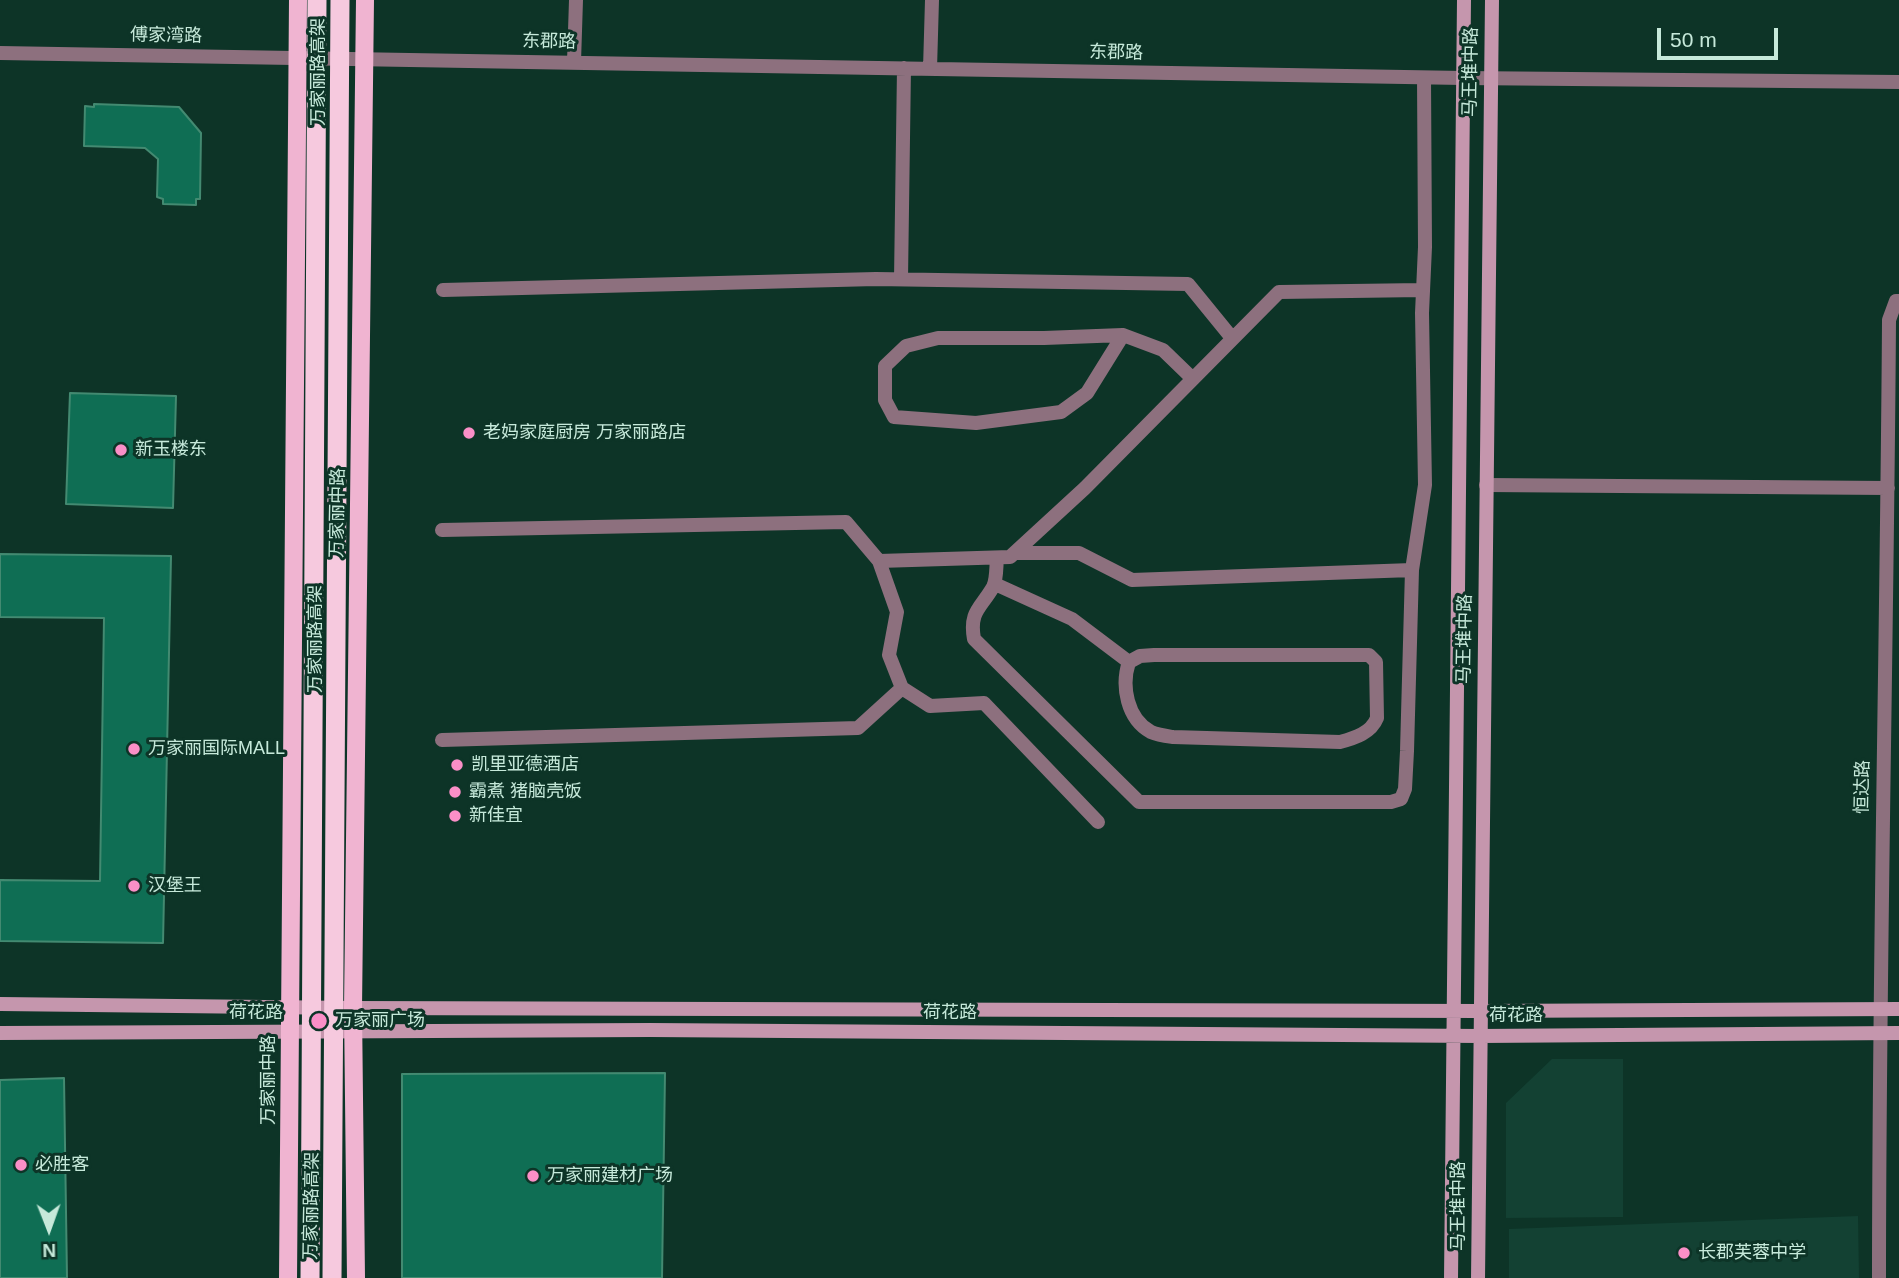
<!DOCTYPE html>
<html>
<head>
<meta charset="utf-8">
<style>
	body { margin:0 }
	#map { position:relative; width:1899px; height:1278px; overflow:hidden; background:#0d3427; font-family:Arial,sans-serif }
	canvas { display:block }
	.north { position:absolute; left:14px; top:1194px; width:70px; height:70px; -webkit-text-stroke:5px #0d3427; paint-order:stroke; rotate:179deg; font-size:19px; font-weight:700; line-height:28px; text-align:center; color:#c6e9da }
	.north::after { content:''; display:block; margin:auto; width:24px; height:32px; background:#c6e9da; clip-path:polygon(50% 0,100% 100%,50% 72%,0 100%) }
	.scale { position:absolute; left:1657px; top:28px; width:121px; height:32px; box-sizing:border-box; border:4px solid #c6e9da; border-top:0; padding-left:9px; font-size:21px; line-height:24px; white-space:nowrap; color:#c6e9da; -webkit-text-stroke:5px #0d3427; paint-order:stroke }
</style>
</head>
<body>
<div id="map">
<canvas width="1899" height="1278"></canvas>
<div class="north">N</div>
<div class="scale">50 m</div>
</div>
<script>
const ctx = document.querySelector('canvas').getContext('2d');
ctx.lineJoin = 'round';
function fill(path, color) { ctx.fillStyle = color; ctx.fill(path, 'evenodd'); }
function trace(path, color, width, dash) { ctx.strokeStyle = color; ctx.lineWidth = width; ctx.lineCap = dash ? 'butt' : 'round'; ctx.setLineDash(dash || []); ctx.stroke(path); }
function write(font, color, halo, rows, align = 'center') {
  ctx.font = font + ' Arial,"Noto Sans SC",sans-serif'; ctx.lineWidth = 6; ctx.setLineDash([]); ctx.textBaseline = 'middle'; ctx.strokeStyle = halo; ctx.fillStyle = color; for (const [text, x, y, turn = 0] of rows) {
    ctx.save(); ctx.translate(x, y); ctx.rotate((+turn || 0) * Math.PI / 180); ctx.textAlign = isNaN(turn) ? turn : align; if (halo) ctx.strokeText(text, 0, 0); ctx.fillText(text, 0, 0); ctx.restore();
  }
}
const built = new Path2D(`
	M1552,1059h71v158l-117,1v-115z
	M1858,1216l1,62h-350v-49z`);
const building = new Path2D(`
	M94,104l85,3 22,26 -1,66h-4v6l-33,-1v-5l-6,-2 1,-38 -13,-11 -61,-2 1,-40 9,1z
	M70,393l106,3 -3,112 -107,-4z
	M0,554l171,2 -8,387 -163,-2v-61l100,1 4,-263 -104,-1z
	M665,1073l-3,205h-260v-204z
	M64,1078l3,200h-67v-198z`);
const minor = new Path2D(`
	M0,53l1463,25 436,4
	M574,62l2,-62
	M930,69l2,-69
	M901,279l3,-211
	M443,290l433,-11 312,5 44,54
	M1123,335l-36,58 -26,19 -85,11 -82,-6 -9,-17v-34l21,-20 32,-8h106l79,-3 40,15 30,29
	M1486,485l402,3
	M442,530l404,-8 33,39 131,-4 75,-69 194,-196 143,-2
	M1016,553h63l53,27 280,-10
	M997,558c-1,9 0,21 -4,29 -12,21 -24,24 -19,52l165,163h252l10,-3 4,-10 2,-38 5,-181 13,-85 -3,-172 3,-66 -1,-169
	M879,561l18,51 -8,43 13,33 28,18 54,-3 114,119
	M995,584l77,35 57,43 11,-6 14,-1h215l7,7 1,56c-6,15 -22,20 -37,24l-167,-5c-7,-1 -15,-2 -22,-5 -24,-13 -30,-46 -22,-70
	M442,740l416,-12 44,-40
	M1879,1278c0,-319 8,-639 10,-958l7,-19h3`);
const secondary = new Path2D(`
	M0,1004l353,4 1127,3 419,-2
	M0,1033l650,-3 830,6 419,-3
	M1451,1278l13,-1278
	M1478,1278l14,-1278`);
const primary = new Path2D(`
	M288,1278l10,-1278
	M356,1278l-3,-270 12,-1008`);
const trunkBridge = new Path2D(`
	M310,1278l7,-1278
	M332,1278l8,-1278`);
const markers = [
	[469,433,7,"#fa8fc7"],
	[121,450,7,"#fa8fc7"],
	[134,749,7,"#fa8fc7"],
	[457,765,7,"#fa8fc7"],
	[455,792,7,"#fa8fc7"],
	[455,816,7,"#fa8fc7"],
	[134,886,7,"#fa8fc7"],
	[319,1021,9,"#fa8fc7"],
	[21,1165,7,"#fa8fc7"],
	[533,1176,7,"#fa8fc7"],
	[1684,1253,7,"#fa8fc7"]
];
const streetNames = [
	["傅家湾路",166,36,1],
	["东郡路",549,42,1],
	["东郡路",1116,53,1],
	["万家丽路高架",319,72,-90],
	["马王堆中路",1471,72,-89],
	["万家丽中路",338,513,-89],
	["万家丽路高架",316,639,-90],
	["马王堆中路",1465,639,-89],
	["恒达路",1863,787,-89],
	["荷花路",256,1013],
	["荷花路",950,1013],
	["荷花路",1516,1016],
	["万家丽中路",269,1080,-90],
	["万家丽路高架",312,1206,-89],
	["马王堆中路",1459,1206,-90]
];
const poiNames = [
	["老妈家庭厨房 万家丽路店",483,433],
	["新玉楼东",135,450],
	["万家丽国际MALL",148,749],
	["凯里亚德酒店",471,765],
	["霸煮 猪脑壳饭",469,792],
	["新佳宜",469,816],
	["汉堡王",148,886],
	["万家丽广场",335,1021],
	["必胜客",35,1165],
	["万家丽建材广场",547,1176],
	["长郡芙蓉中学",1698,1253]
];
fill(built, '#134133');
fill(building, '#0f6e54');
trace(building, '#438a71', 2);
trace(minor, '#8d707e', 14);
trace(secondary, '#c596ad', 14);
trace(primary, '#f0b4d1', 18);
trace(trunkBridge, '#f6c9de', 19);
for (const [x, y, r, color] of markers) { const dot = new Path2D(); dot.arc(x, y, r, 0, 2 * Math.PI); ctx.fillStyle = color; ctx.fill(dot); trace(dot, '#0d3427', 2.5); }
write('18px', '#c6e9da', '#0d3427', streetNames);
write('18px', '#c6e9da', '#0d3427', poiNames, 'left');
</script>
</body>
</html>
